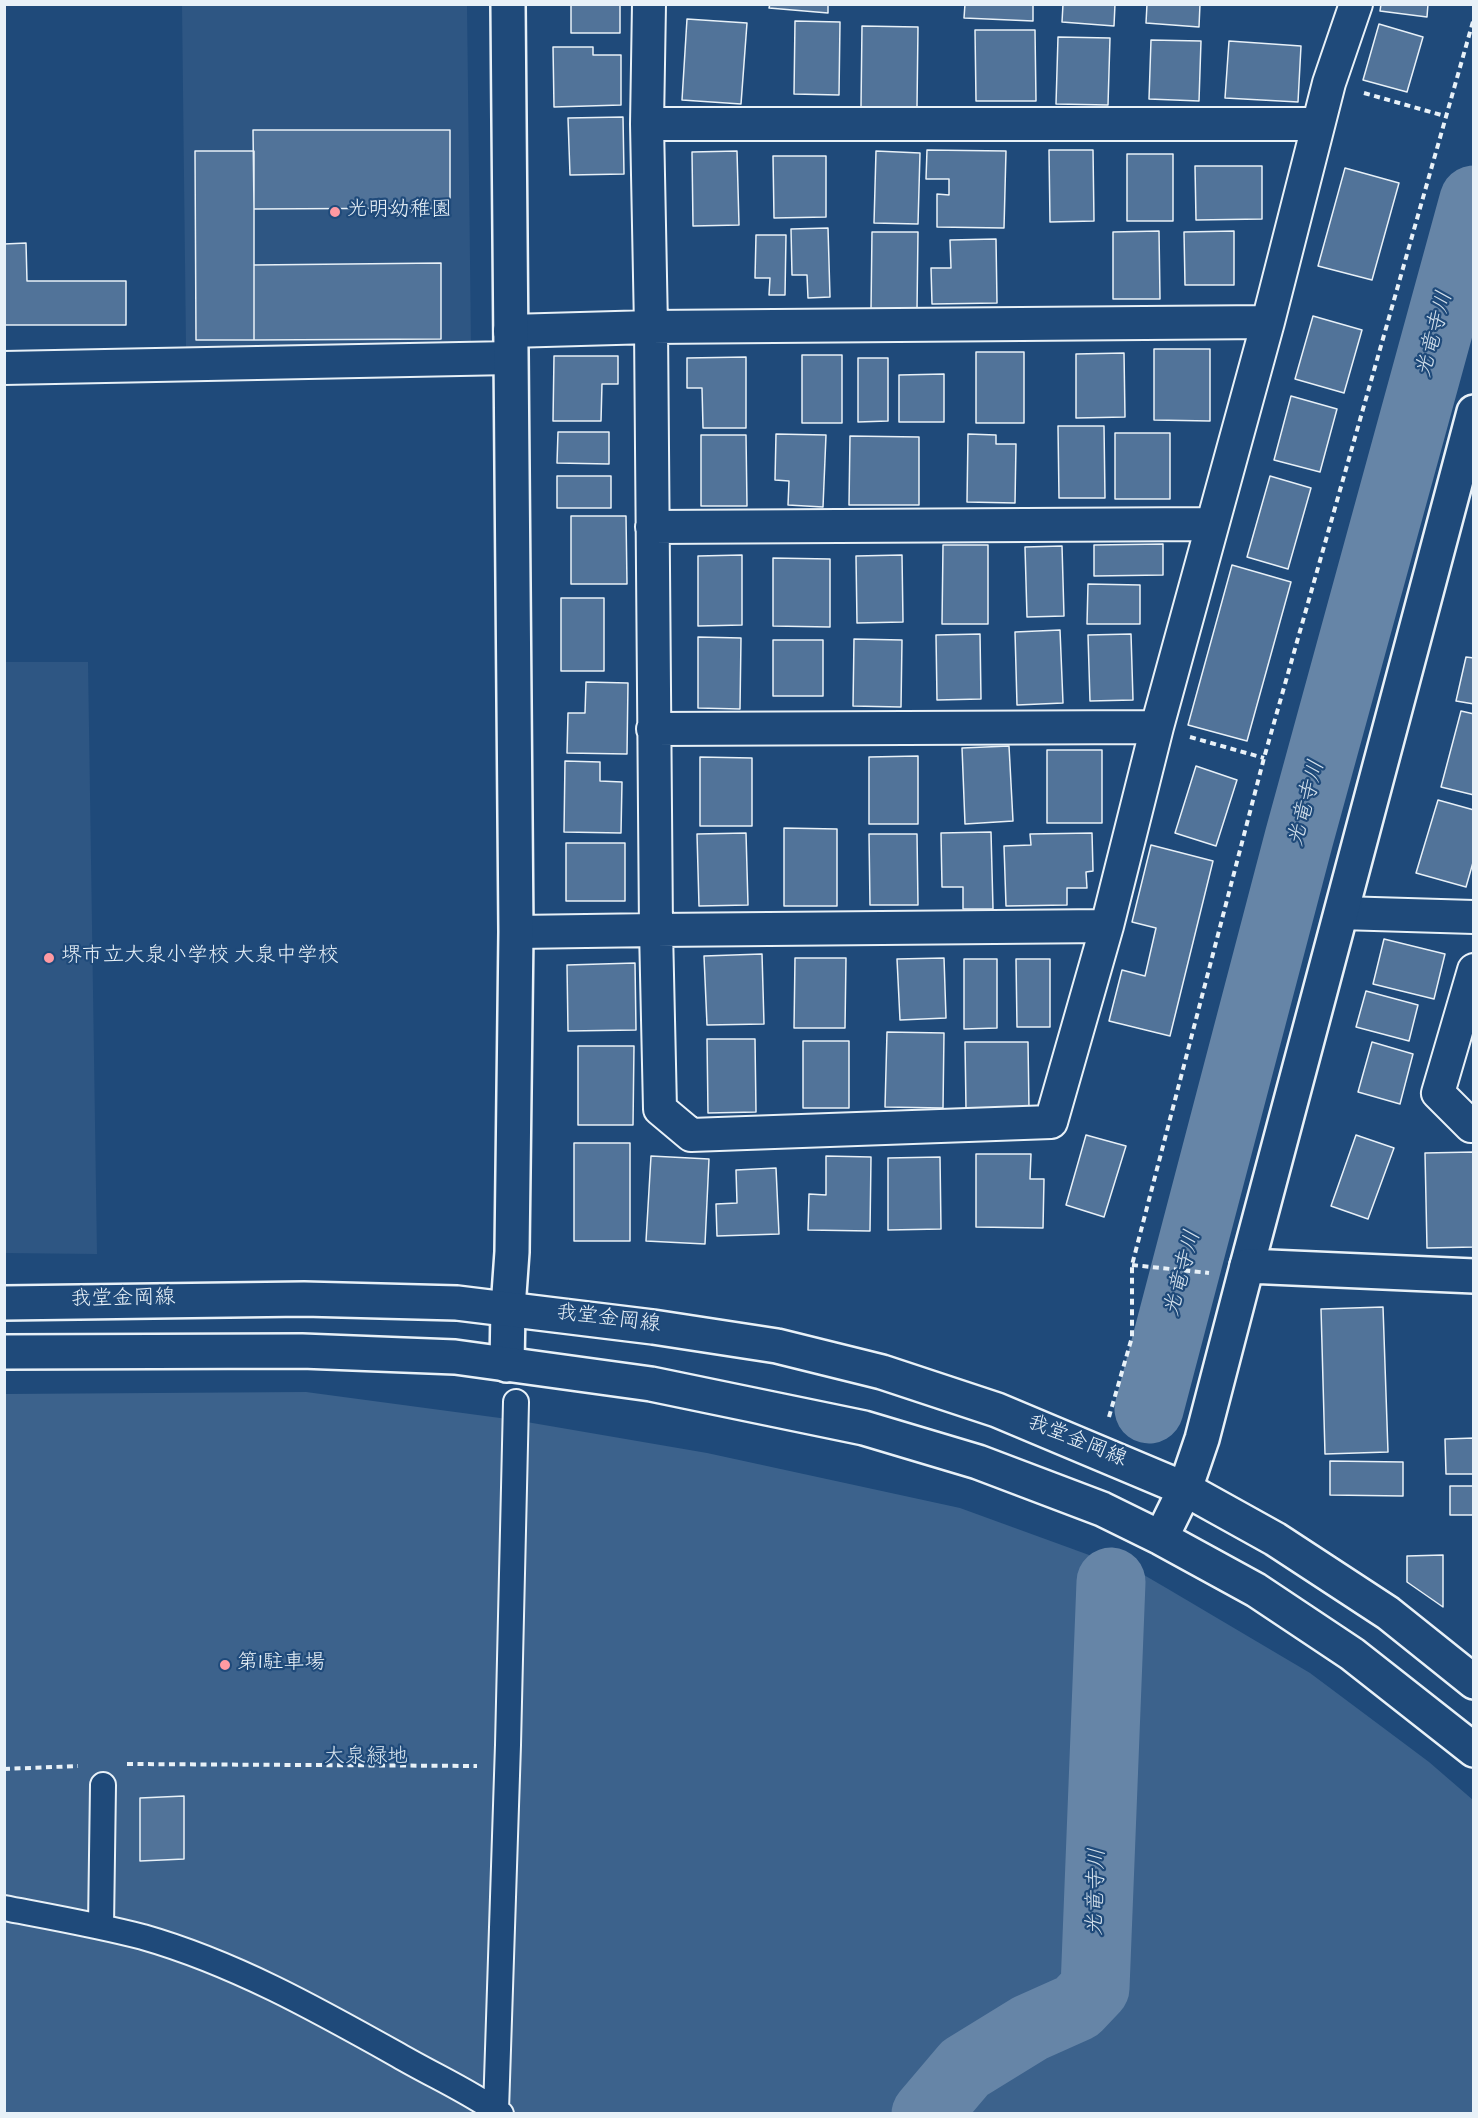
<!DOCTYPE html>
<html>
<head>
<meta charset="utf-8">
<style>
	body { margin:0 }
	#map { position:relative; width:1478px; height:2118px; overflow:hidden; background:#1f4a7a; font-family:Dekko,sans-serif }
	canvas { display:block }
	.frame { position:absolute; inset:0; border:6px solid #e8f1f8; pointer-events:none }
</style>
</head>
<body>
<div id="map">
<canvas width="1478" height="2118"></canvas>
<div class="frame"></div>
</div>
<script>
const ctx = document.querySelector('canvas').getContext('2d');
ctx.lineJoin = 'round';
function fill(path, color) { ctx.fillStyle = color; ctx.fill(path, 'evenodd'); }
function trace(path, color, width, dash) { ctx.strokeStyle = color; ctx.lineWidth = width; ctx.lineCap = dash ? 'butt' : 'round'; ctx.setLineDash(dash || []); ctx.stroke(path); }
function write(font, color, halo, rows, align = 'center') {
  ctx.font = font + ' Dekko,"Klee One",sans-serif'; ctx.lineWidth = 4.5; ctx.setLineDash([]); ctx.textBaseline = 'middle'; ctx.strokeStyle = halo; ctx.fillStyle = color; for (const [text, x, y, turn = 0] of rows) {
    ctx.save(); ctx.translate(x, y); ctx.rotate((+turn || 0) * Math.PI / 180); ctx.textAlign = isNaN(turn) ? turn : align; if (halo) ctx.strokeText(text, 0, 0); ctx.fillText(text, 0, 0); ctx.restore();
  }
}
const built = new Path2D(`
	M182,5h285l4,340 -285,3z
	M5,662h83l9,592 -92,-1z`);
const green = new Path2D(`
	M306,1392l209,28 192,33 253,55 184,67 24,14 142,84 119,89 44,38v313l-1468,1v-720z`);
const river = new Path2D(`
	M1149,1409l150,-571 175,-638
	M926,2114l39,-46 65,-40 47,-21 18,-19 16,-406`);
const building = new Path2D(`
	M571,4h49v29h-49z
	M770,4h58v9l-59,-5z
	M965,4h68v17l-69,-3z
	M1063,4h52l-1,22 -52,-4z
	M1147,4h53l-1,23 -53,-4z
	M1381,4h47l-1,13 -47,-6z
	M687,19l60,4 -6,81 -59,-4z
	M795,21l45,1 -1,73 -45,-1z
	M1379,24l44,13 -16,55 -44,-12z
	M862,26l56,1 -1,80h-56z
	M975,30h60l1,71h-60z
	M1058,37l52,1 -2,67 -52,-1z
	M1151,40l50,1 -2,60 -50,-2z
	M1229,41l72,5 -3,56 -73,-4z
	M553,47h40v8h28v50l-67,2z
	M623,117l1,57 -54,1 -2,-57z
	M253,130h197v78l-196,1z
	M927,150l79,1 -2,77 -67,-1v-33l12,1v-16h-23z
	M1049,150h44l1,71 -44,1z
	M195,151h59v189h-58z
	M737,151l2,74 -46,1 -1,-74z
	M876,151l44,2 -2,71 -44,-1z
	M1127,154h46v67h-46z
	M773,156h53v61l-52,1z
	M1195,166h67v53l-66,1z
	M1345,168l54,15 -27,97 -54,-14z
	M828,228l2,69 -22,1 -1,-23h-15l-1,-46z
	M1159,231l1,68h-47v-67z
	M1234,231v54h-49l-1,-53z
	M872,232h46l-1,78h-46z
	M756,235h30l-1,60h-16l1,-17h-15z
	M996,239l1,64 -65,1 -1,-36h20l-1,-28z
	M26,243l1,38h99v44h-122v-81z
	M441,263v76l-187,1v-75z
	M1313,316l49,14 -18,63 -49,-14z
	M1154,349h56v72l-56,-1z
	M976,352h48v71h-48z
	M1124,353l1,64 -49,1v-64z
	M802,355h40v68h-40z
	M554,356h64v28h-16l-1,37h-48z
	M746,357v71h-43l-1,-40h-15v-30z
	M858,358h30v63l-30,1z
	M944,374v48h-45v-47z
	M1291,396l46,13 -17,63 -46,-12z
	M1058,426h46l1,72h-46z
	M558,432h51v32l-52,-1z
	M1115,433h55v66h-55z
	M776,434l50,1 -3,72 -35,-2 1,-24 -14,-1z
	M968,434l28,1v9h20l-1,59 -48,-1z
	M701,435h45l1,71h-46z
	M850,436l69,1v68h-70z
	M557,476h54v32h-54z
	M1270,476l41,12 -23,81 -41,-12z
	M571,516h55l1,68h-56z
	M1163,544v31l-69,1v-31z
	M943,545h45v79h-46z
	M1062,546l2,70 -37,1 -2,-70z
	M742,555v70l-44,1v-70z
	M902,555l1,67 -46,1 -1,-67z
	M773,558l57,1v68l-57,-1z
	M1232,565l59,17 -44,159 -59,-16z
	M1088,584l52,1v39h-53z
	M561,598h43v73h-43z
	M1060,630l3,73 -46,2 -2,-73z
	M980,634l1,65 -44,1 -1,-65z
	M1131,634l2,66 -43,1 -2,-66z
	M698,637l43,1 -1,71 -42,-1z
	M854,639l48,1 -1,67 -48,-1z
	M773,640h50v56h-50z
	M1466,657l8,1v46l-18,-3z
	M586,682l42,1 -1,71 -60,-1 1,-40h17z
	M1461,711l13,3v81l-33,-8z
	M1009,746l4,75 -48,3 -3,-76z
	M1047,750h55v73h-55z
	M918,756v68h-49v-67z
	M700,757l52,1v68h-52z
	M565,761l35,1v19l22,1 -1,51 -57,-1z
	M1196,766l41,14 -21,66 -41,-13z
	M1438,800l36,10v49l-8,28 -50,-14z
	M784,828l53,1v77h-53z
	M991,832l2,77h-30v-22h-21l-1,-54z
	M746,833l2,72 -49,1 -2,-72z
	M1092,833l1,38 -7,1 1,16h-20v17l-61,1 -2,-60 27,-1 -1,-11z
	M869,834h48l1,71h-48z
	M566,843h59v58h-59z
	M1151,845l62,16 -43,175 -61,-15 13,-51 23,6 11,-48 -24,-6z
	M1384,939l61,15 -11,45 -61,-15z
	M762,954l2,70 -57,1 -3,-69z
	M795,958h51l-1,70h-51z
	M944,958l2,60 -46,2 -3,-61z
	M964,959h33v69l-33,1z
	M1016,959h34v68h-33z
	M635,963l1,67 -68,1 -1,-66z
	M1366,991l52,14 -9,36 -53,-14z
	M887,1032l57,1 -1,75 -58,-1z
	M707,1039h48l1,73 -48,1z
	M803,1041h46v67h-46z
	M965,1042h63l1,67h-63z
	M1372,1042l41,12 -13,50 -42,-12z
	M578,1046h56l-1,79h-55z
	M1086,1135l40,11 -22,71 -38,-12z
	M1356,1135l38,13 -26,71 -37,-13z
	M574,1143h56v98h-56z
	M1474,1152v95l-47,1 -2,-95z
	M976,1154h55l-1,25h14l-1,49 -67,-1z
	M651,1156l58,3 -4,85 -59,-3z
	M826,1156l45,1 -1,74 -62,-1 1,-36 17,1z
	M940,1157l1,72 -53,1v-72z
	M776,1168l3,66 -62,2 -1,-32 21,-1 -1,-33z
	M1383,1307l5,145 -63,2 -4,-145z
	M1474,1438v36h-28l-1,-35z
	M1330,1461l73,1v34l-73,-1z
	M1450,1486h24v29h-24z
	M1443,1555v52l-36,-25v-26z
	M184,1796v63l-44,2v-63z`);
const path = new Path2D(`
	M1364,93l81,23
	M1190,737l74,21
	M1132,1265l77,8
	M1109,1417l23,-80v-72l132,-507 210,-740
	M127,1764l350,2
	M4,1769l74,-3`);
const pedestrian = new Path2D(`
	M4,1908c47,9 93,17 139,29 91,26 173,72 255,118 34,20 71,36 103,59
	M101,1926l2,-141
	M496,2110l12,-365 8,-343`);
const minor = new Path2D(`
	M649,4l-2,120 4,203 5,603 451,-4
	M647,124h671
	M510,331l141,-4 617,-5
	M4,368l507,-10
	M652,527l560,-3
	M653,729l504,-2
	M1341,913l133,4
	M516,932l140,-2 4,179 31,26 360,-13 56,-196 50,-199 111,-405 61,-239 27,-79
	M1474,970l-36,123 33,33h3`);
const tertiary = new Path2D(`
	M1247,1266l227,-854
	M507,1365l1,-57 4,-56 4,-320 -8,-928`);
const secondary = new Path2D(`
	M4,1303l300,-4 153,4 196,24 124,19 105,26 115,38 188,79 90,50 113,74 86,69
	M4,1352l298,-1 153,6 196,27 213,44 114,34 124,47 59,29 95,52 96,64 122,96
	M1161,1538l24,-49 17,-50 45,-173 227,10`);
const markers = [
	[335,212,6,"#ff9aa2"],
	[49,958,6,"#ff9aa2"],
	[225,1665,6,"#ff9aa2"]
];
const poiNames = [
	["光明幼稚園",347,212],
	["堺市立大泉小学校 大泉中学校",61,958],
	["第1駐車場",237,1665]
];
const streetNames = [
	["我堂金岡線",123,1301,-1],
	["我堂金岡線",608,1321,7],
	["我堂金岡線",1076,1443,22]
];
const parkNames = [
	["大泉緑地",366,1759]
];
const waterNames = [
	["光竜寺川",1437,335,-75],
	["光竜寺川",1309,804,-75],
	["光竜寺川",1185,1274,-75],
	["光竜寺川",1099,1892,-88]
];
fill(built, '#2e5683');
fill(green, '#3c628c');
trace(river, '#6685a7', 69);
fill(building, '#517399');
trace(building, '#e8f1f8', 1.5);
trace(pedestrian, '#e8f1f8', 28);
trace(minor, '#e8f1f8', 36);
trace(tertiary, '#e8f1f8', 38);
trace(secondary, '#e8f1f8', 38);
trace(path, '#e8f1f8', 4, [6, 4.5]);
trace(pedestrian, '#1f4a7a', 24);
trace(minor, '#1f4a7a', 32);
trace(tertiary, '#1f4a7a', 33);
trace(secondary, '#1f4a7a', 33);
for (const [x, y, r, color] of markers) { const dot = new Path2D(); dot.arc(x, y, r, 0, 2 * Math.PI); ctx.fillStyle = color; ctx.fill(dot); trace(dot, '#1f4a7a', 2); }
write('21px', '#e8f1f8', '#1f4a7a', poiNames, 'left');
write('21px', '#e8f1f8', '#1f4a7a', streetNames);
write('21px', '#d7e3ed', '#1f4a7a', parkNames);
write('italic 22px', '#d4e1ec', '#1f4a7a', waterNames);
</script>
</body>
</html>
